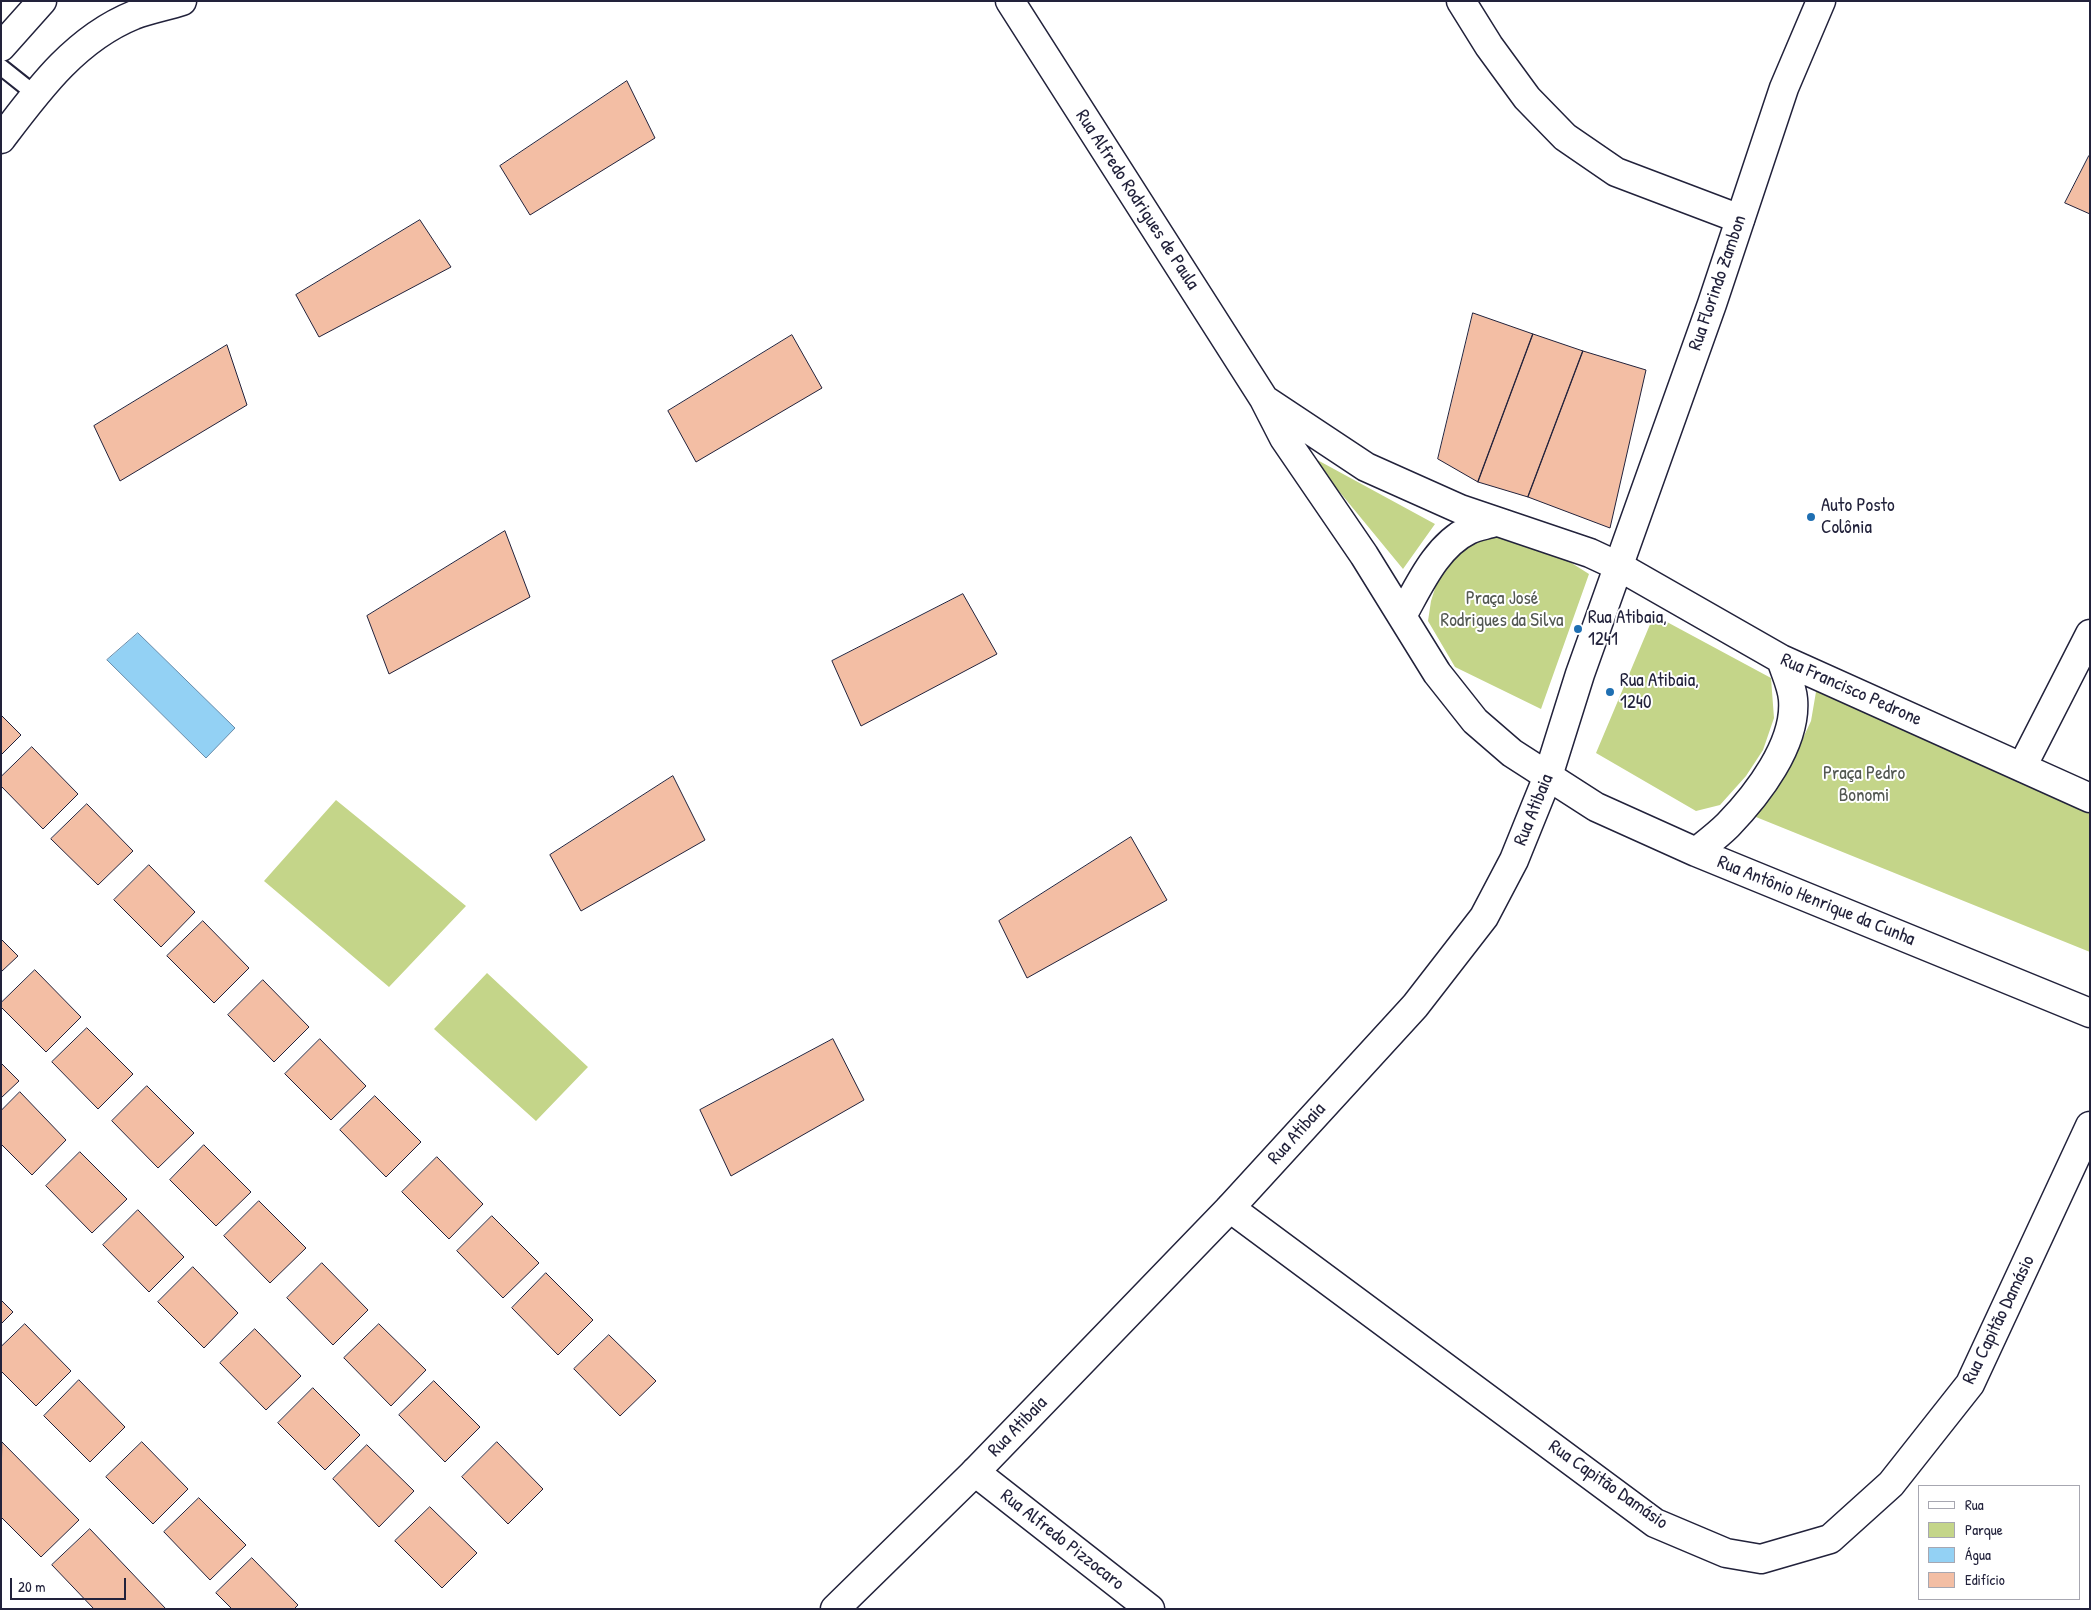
<!DOCTYPE html>
<html>
<head>
<meta charset="utf-8">
<style>
	body { margin:0 }
	#map { position:relative; width:2091px; height:1610px; overflow:hidden; background:#fff; font-family:"Patrick Hand",sans-serif }
	canvas { display:block }
	.frame { position:absolute; inset:0; border:2px solid #22223b; pointer-events:none }
	.legend { position:absolute; left:1918px; top:1485px; width:162px; height:115px; box-sizing:border-box; background:#fff; border:1px solid #a7a7b1; margin:0; padding:6px 9px; list-style:none; font-size:15px; color:#22223b }
	.legend li { display:flex; align-items:center; gap:10px; height:25px }
	.legend b { width:25px; border:1px solid #a7a7b1 }
	.scale { position:absolute; left:10px; top:1578px; width:116px; height:22px; box-sizing:border-box; border:2px solid #22223b; border-top:0; padding-left:6px; font-size:15px; line-height:18px; white-space:nowrap; color:#22223b; -webkit-text-stroke:4px #fff; paint-order:stroke }
</style>
</head>
<body>
<div id="map">
<canvas width="2091" height="1610"></canvas>
<div class="frame"></div>
<ul class="legend">
<li><b style="height:6px;background:#fff"></b>Rua</li>
<li><b style="height:14px;background:#c4d589"></b>Parque</li>
<li><b style="height:14px;background:#93d1f4"></b>Água</li>
<li><b style="height:14px;background:#f3bea4"></b>Edifício</li>
</ul>
<div class="scale">20 m</div>
</div>
<script>
const ctx = document.querySelector('canvas').getContext('2d');
ctx.lineJoin = 'round';
function fill(path, color) { ctx.fillStyle = color; ctx.fill(path, 'evenodd'); }
function trace(path, color, width, dash) { ctx.strokeStyle = color; ctx.lineWidth = width; ctx.lineCap = dash ? 'butt' : 'round'; ctx.setLineDash(dash || []); ctx.stroke(path); }
function write(font, color, halo, rows, align = 'center') {
  ctx.font = font + ' "Patrick Hand",sans-serif'; ctx.lineWidth = 4; ctx.setLineDash([]); ctx.textBaseline = 'middle'; ctx.strokeStyle = halo; ctx.fillStyle = color; for (const [text, x, y, turn = 0] of rows) {
    ctx.save(); ctx.translate(x, y); ctx.rotate((+turn || 0) * Math.PI / 180); ctx.textAlign = isNaN(turn) ? turn : align; if (halo) ctx.strokeText(text, 0, 0); ctx.fillText(text, 0, 0); ctx.restore();
  }
}
const green = new Path2D(`
	M1310,456l125,68 -32,45z
	M1496,535l55,15 38,24 -48,135 -86,-42 -27,-46 3,-20 8,-25 15,-21 16,-15z
	M1654,615l117,63 3,40 -11,32 -17,26 -26,29 -24,6 -100,-58z
	M1817,686l273,127v139l-339,-137 44,-60 16,-34z
	M336,800l130,106 -77,81 -125,-106z
	M487,973l101,94 -52,54 -102,-92z`);
const water = new Path2D(`
	M138,633l97,95 -29,30 -99,-98z`);
const building = new Path2D(`
	M627,81l28,57 -125,77 -30,-49z
	M2089,156l1,1v57l-25,-11z
	M420,220l31,47 -132,70 -23,-42z
	M1473,313l60,21 -55,148 -40,-23z
	M1533,334l50,17 -55,146 -50,-15z
	M792,335l30,53 -126,74 -28,-51z
	M227,345l20,60 -127,76 -26,-55z
	M1583,351l63,19 -36,158 -82,-31z
	M505,531l25,66 -141,77 -22,-58z
	M963,594l34,60 -136,72 -29,-65z
	M1,715l20,20 -20,20z
	M32,747l46,47 -35,35 -42,-43v-9z
	M673,776l32,64 -124,71 -31,-56z
	M87,804l46,47 -35,34 -47,-46z
	M1131,837l36,63 -140,78 -28,-57z
	M149,865l46,47 -34,35 -47,-47z
	M203,921l46,47 -35,35 -47,-47z
	M1,939l17,17 -17,16z
	M35,970l46,47 -35,35 -45,-45v-4z
	M263,980l46,47 -35,35 -46,-47z
	M87,1028l46,46 -35,35 -46,-47z
	M320,1039l46,47 -35,34 -46,-46z
	M833,1039l31,61 -133,76 -31,-66z
	M1,1063l18,18 -18,17z
	M147,1086l47,47 -36,35 -46,-47z
	M20,1092l46,48 -34,35 -31,-31v-33z
	M375,1096l46,46 -35,35 -46,-47z
	M204,1145l47,47 -35,34 -46,-46z
	M80,1152l47,47 -35,34 -46,-47z
	M437,1157l46,47 -34,35 -47,-47z
	M259,1201l47,47 -36,35 -46,-47z
	M138,1210l46,47 -35,35 -46,-47z
	M492,1216l47,47 -36,35 -46,-47z
	M322,1263l46,47 -35,35 -46,-47z
	M193,1267l45,46 -34,35 -46,-46z
	M546,1273l47,47 -35,35 -46,-47z
	M1,1300l12,12 -12,12z
	M25,1324l46,47 -35,35 -35,-35v-24z
	M379,1324l47,46 -35,36 -47,-48z
	M255,1329l46,47 -35,34 -46,-47z
	M609,1335l47,46 -36,35 -46,-47z
	M79,1380l46,47 -35,35 -46,-46z
	M434,1381l46,46 -35,35 -46,-47z
	M313,1388l47,47 -35,35 -47,-47z
	M2,1442l77,78 -38,37 -40,-40z
	M142,1442l46,47 -35,35 -47,-47z
	M497,1442l46,47 -35,35 -46,-47z
	M367,1445l47,46 -35,36 -46,-48z
	M199,1498l47,47 -36,35 -46,-48z
	M430,1507l47,46 -35,35 -47,-47z
	M90,1529l76,80h-72l-42,-44z
	M252,1558l46,47 -4,4h-62l-16,-16z`);
const lane = new Path2D(`
	M1,67l34,27`);
const street = new Path2D(`
	M1010,1l254,398 20,39 80,117 73,118 38,48 37,32 84,54 100,45 394,161
	M1461,1l28,45 38,52 38,39 51,35 124,47
	M1,47l41,-46
	M1,139c37,-49 74,-100 133,-124 16,-6 33,-9 48,-14
	M1265,400l101,67 94,42 130,44 30,14 161,92 309,139
	M1402,616c17,-30 34,-70 67,-86 8,-4 18,-5 26,-8
	M2022,767l68,-133
	M1696,852c10,-8 22,-17 32,-27 29,-30 69,-81 65,-126 -1,-13 -8,-27 -12,-40
	M1230,1208l425,315 71,30 35,6 69,-20 61,-55 79,-100 120,-258
	M975,1472l175,137`);
const secondary = new Path2D(`
	M835,1609l140,-137 255,-264 185,-202 69,-89 30,-57 34,-84 32,-102 132,-370 72,-216 37,-87`);
const markers = [
	[1811,517,5,"#1f6fb2"],
	[1578,629,5,"#1f6fb2"],
	[1610,692,5,"#1f6fb2"]
];
const streetNames = [
	["Rua Alfredo Rodrigues de Paula",1137,200,57],
	["Rua Florindo Zambon",1718,283,-71],
	["Rua Francisco Pedrone",1851,690,24],
	["Rua Atibaia",1534,810,-68],
	["Rua Antônio Henrique da Cunha",1816,901,22],
	["Rua Atibaia",1297,1134,-48],
	["Rua Capitão Damásio",1999,1320,-64],
	["Rua Atibaia",1018,1427,-46],
	["Rua Capitão Damásio",1608,1485,35],
	["Rua Alfredo Pizzocaro",1062,1540,38]
];
const poiNames = [
	["Auto Posto",1821,506],
	["Colônia",1821,528],
	["Rua Atibaia,",1588,618],
	["1241",1588,640],
	["Rua Atibaia,",1620,681],
	["1240",1620,703]
];
const parkNames = [
	["Praça José",1502,599],
	["Rodrigues da Silva",1502,621],
	["Praça Pedro",1864,774],
	["Bonomi",1864,796]
];
fill(green, '#c4d589');
fill(water, '#93d1f4');
trace(water, '#668baa', 1);
fill(building, '#f3bea4');
trace(building, '#22223b', 1);
trace(lane, '#22223b', 19);
trace(street, '#22223b', 31);
trace(secondary, '#22223b', 31);
trace(lane, '#fff', 15);
trace(street, '#fff', 28);
trace(secondary, '#fff', 28);
for (const [x, y, r, color] of markers) { const dot = new Path2D(); dot.arc(x, y, r, 0, 2 * Math.PI); ctx.fillStyle = color; ctx.fill(dot); trace(dot, '#fff', 2); }
write('19px', '#22223b', '#fff', streetNames);
write('19px', '#22223b', '#fff', poiNames, 'left');
write('19px', '#535852', '#fff', parkNames);
</script>
</body>
</html>
